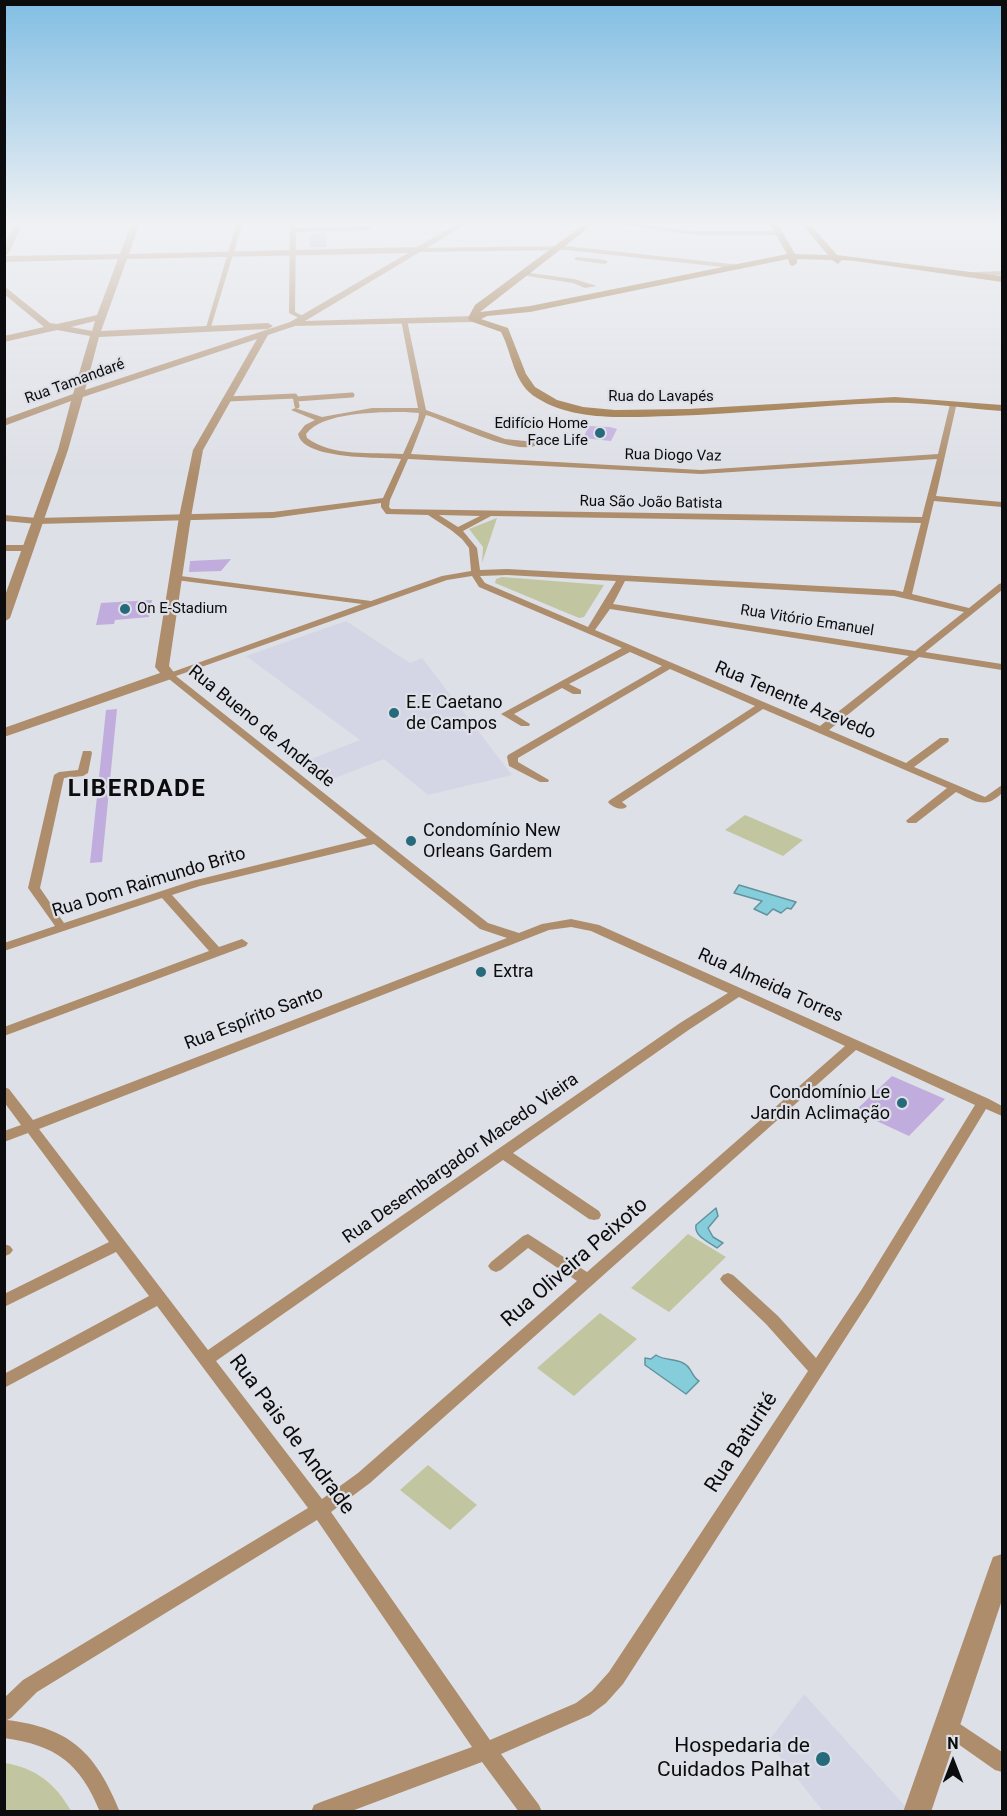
<!DOCTYPE html>
<html>
<head>
<meta charset="utf-8">
<style>
	body { margin:0 }
	#map { position:relative; width:1007px; height:1816px; overflow:hidden; background:#dee0e7; font-family:Roboto,sans-serif }
	canvas { display:block }
	.frame { position:absolute; inset:0; border:6px solid #0c0c0e; pointer-events:none }
	.north { position:absolute; left:923px; top:1732px; width:60px; height:60px; -webkit-text-stroke:4px #dee0e7; paint-order:stroke; rotate:0deg; font-size:16px; font-weight:700; line-height:24px; text-align:center; color:#0c0c0e }
	.north::after { content:''; display:block; margin:auto; width:21px; height:27px; background:#0c0c0e; clip-path:polygon(50% 0,100% 100%,50% 72%,0 100%) }
</style>
</head>
<body>
<div id="map">
<canvas width="1007" height="1816"></canvas>
<div class="frame"></div>
<div class="north">N</div>
</div>
<script>
const ctx = document.querySelector('canvas').getContext('2d');
ctx.lineJoin = 'round';
function fill(path, color) { ctx.fillStyle = color; ctx.fill(path, 'evenodd'); }
function trace(path, color, width, dash) { ctx.strokeStyle = color; ctx.lineWidth = width; ctx.lineCap = dash ? 'butt' : 'round'; ctx.setLineDash(dash || []); ctx.stroke(path); }
function write(font, color, halo, rows, align = 'center') {
  ctx.font = font + ' Roboto,sans-serif'; ctx.lineWidth = 4.5; ctx.setLineDash([]); ctx.textBaseline = 'middle'; ctx.strokeStyle = halo; ctx.fillStyle = color; for (const [text, x, y, turn = 0] of rows) {
    ctx.save(); ctx.translate(x, y); ctx.rotate((+turn || 0) * Math.PI / 180); ctx.textAlign = isNaN(turn) ? turn : align; if (halo) ctx.strokeText(text, 0, 0); ctx.fillText(text, 0, 0); ctx.restore();
  }
}
const built = new Path2D(`
	M346,621l64,42 12,-5 90,117 -84,20 -44,-36 -62,24 -24,-19 62,-24 -114,-84z
	M804,1694l101,112 -2,5h-80l-55,-69z`);
const green = new Path2D(`
	M497,518l-15,45 1,-16 -14,-18z
	M502,577l102,8 -20,32 -5,1 -84,-35 1,-4z
	M745,815l58,25 -20,16 -58,-26z
	M688,1234l38,23 -57,55 -38,-24z
	M600,1313l37,26 -63,57 -37,-28z
	M428,1465l49,40 -27,25 -50,-40z
	M5,1763c31,5 51,21 66,48h-66z`);
const water = new Path2D(`
	M739,885l57,17 -5,7 -4,-1 -6,5 -8,-4 -6,6 -13,-6 8,-8 -28,-8z
	M716,1208l2,8 -10,12 5,9 10,6 -6,5c-10,-7 -23,-12 -21,-23z
	M656,1355c9,6 18,3 27,8 9,4 8,13 16,18l-13,13 -41,-29v-7l6,1z`);
const building = new Path2D(`
	M326,233l1,14h-17v-13z
	M589,426l21,1 7,2 -6,12 -28,-3z
	M231,559l-10,12 -32,1 1,-11z
	M152,600l-3,17 -34,3 -1,4 -18,1 5,-22z
	M117,709l-15,153 -12,1 16,-153z
	M892,1076l53,23 -36,37 -54,-25z`);
const pedestrian = new Path2D(`
	M227,399l68,-3 2,10
	M296,399l56,-4`);
const minor = new Path2D(`
	M237,222h6l-33,108 -5,1z
	M290,222h6v6l73,-2 3,2 -3,2 -73,2 -1,80 10,5 1,1 -3,2 -14,-7z
	M606,222h13l75,9h85l3,2 -3,2h-85z
	M566,246l175,19 3,2 -3,2 -175,-19 -148,2 -3,-2 3,-2z
	M577,257l28,3 3,2 -3,2 -30,-4v-2z
	M1002,271v4l-28,1 -3,-2 3,-2z
	M523,272l51,7 23,7 -12,2 -12,-5 -52,-8 -1,-1z
	M404,318l3,2 19,90 79,29 30,3 4,2c-22,14 -88,-22 -113,-29l-15,39 290,16 237,-16 12,-50 7,-2 -21,94 66,6v5l-68,-6 -22,93 57,14 30,-24 3,-1v7l-77,62 77,12v6l-83,-13 -90,73 77,33 34,-25h8l1,2 -1,2 -34,25 71,30 17,-12v8c-17,17 -27,8 -46,-1l-40,31h-8l-2,-2 2,-2 39,-31 -184,-79 -141,93 5,4 -2,2c-6,2 -13,-1 -17,-6l2,-2 145,-94 -85,-37 -152,89v4l31,18 -1,2h-8l-31,-16 -2,-9 1,-2 154,-89 -32,-14 -61,32 12,6v4h-8l-11,-6 -48,26 16,10 -1,2h-8l-20,-12 121,-66 -143,-61 -7,-11 -25,4 -271,96 312,247 31,10 23,-9 29,-5 28,6 390,174 13,7v10l-16,-7 -114,188 -249,387 -17,19 -16,12 -89,39 38,51 3,7h-23l-37,-50 -133,50h-38l3,-7 7,-3 151,-55 -155,-227 -280,172 -26,26 -4,2c64,8 89,33 113,92h-20c-20,-49 -44,-67 -96,-74v-40l19,-18 285,-172 -151,-202 -153,82v-14l145,-78 -33,-44 -112,55v-13l105,-52 -81,-109 -24,9v-11l17,-6 -17,-23v-15l5,2 24,31 474,-182 -27,-9 -106,-85 -174,42 -28,9 47,52 23,-8 6,4 -2,3 -242,90v-9l205,-76 -47,-53 -158,53v-8l51,-17 -27,-38 26,-113 5,-3 19,-2 5,-19h8l1,2 -4,20 -5,3 -19,2 -24,110 24,35 128,-42 175,-43 -203,-163 198,-71 -186,-24 -5,-3 2,-2 198,26 71,-25 29,-5 -2,-23 -7,-9 -11,-9 -23,-15 -42,-1 -5,-7v-4l-108,15 -236,6 -33,-3v-6l33,3 236,-6 110,-14 18,-39c-22,-2 -98,1 -103,-25l7,-9 10,-5 -24,-10 4,-2 27,9 50,-9h46l-17,-88zM405,412l14,1 -1,7 -15,34c-31,-2 -71,3 -96,-16l-1,-4c16,-22 73,-22 99,-22zM408,459l293,15 236,-15 -15,58 -531,-8 -2,-2 1,-7zM439,515l41,1 -22,11zM491,516l430,7 -18,69 -9,-2 -387,-21 -27,1 -3,-22 -14,-17zM507,575l109,6 -28,46 -103,-44 -5,-7zM625,581l269,15 70,16 -49,39 -302,-47zM610,609l299,47 -89,70 -225,-96zM571,927l20,4 137,62 -48,30 -472,327 -169,-221 510,-199zM739,997l106,49 -258,226 -59,-38 -5,2 -32,26 -3,4 3,4 5,2 5,-2 27,-22 49,33 -219,192 -36,26 -106,-138 287,-201 86,59 5,1 5,-1 2,-4 -2,-4 -86,-58 177,-124zM856,1050l119,55 -113,184 -46,69 -38,-42 -45,-41 -5,-2 -5,2 -3,4 3,4 43,41 42,47 -199,301 -17,19 -16,12 -86,37 -159,-228 39,-29z
	M4,545h24l4,3 -4,3h-24z
	M4,1244l6,2 3,4 -3,4 -5,2z
	M948,1716l54,36v20l-7,-2 -54,-38 -3,-7 3,-7z`);
const tertiary = new Path2D(`
	M16,222h8l-16,32 -3,2 115,-2 12,-32h8l-11,32 288,-7 44,-25h9l-165,99 168,-5 5,3 -5,3 -178,4 -27,9 -65,115 -12,67 -22,149 7,9 -2,3 -170,59v-9l156,-55 -5,-6 24,-150 14,-67 64,-111 -174,58 -15,53 -58,168 -6,4v-24l54,-148 13,-49 -67,25v-7l69,-25 17,-58 -33,-6 -53,12v-6l40,-9 -40,-33v-8l46,37 7,1 40,-9 21,-56 -114,3v-17zM408,253l-118,69 -205,68 14,-53 169,-8 5,-3 -5,-3 -167,8 26,-72zM95,321l-3,10 -21,-4z
	M1002,1554v46l-71,212h-28l87,-247 3,-8z`);
const secondary = new Path2D(`
	M587,222h9l-116,90 50,-6 257,-52 -18,-32h8l18,32 33,1 -28,-33h8l29,33 165,21v6l-147,-21 -13,-1 -4,4 -6,-4 -35,-1v4l-4,3 -3,-1 -2,-6 -258,53 -43,4 -6,3 27,9 18,46 9,13 22,13 26,7 32,3 73,-1 207,-12 107,8v6c-40,-3 -81,-10 -122,-8 -70,3 -139,11 -209,13 -43,1 -96,6 -134,-18 -24,-14 -24,-43 -36,-66l-31,-11 -2,-3 7,-13z`);
const markers = [
	[600,433,6,"#276a7c"],
	[125,609,6,"#276a7c"],
	[394,713,6,"#276a7c"],
	[411,841,6,"#276a7c"],
	[481,972,6,"#276a7c"],
	[902,1103,6,"#276a7c"],
	[823,1759,8,"#276a7c"]
];
const farStreetnames = [
	["Rua Tamandaré",75,382,-20],
	["Rua do Lavapés",661,397],
	["Rua Diogo Vaz",673,456,1],
	["Rua São João Batista",651,503,1],
	["Rua Vitório Emanuel",807,621,9]
];
const farPoinames = [
	["Edifício Home",588,424],
	["Face Life",588,441],
	["On E-Stadium",137,609,"left"]
];
const streetNames = [
	["Rua Tenente Azevedo",795,701,23],
	["Rua Bueno de Andrade",261,727,39],
	["Rua Dom Raimundo Brito",149,883,-17],
	["Rua Almeida Torres",770,986,24],
	["Rua Espírito Santo",254,1019,-21],
	["Rua Desembargador Macedo Vieira",461,1159,-35]
];
const poiNames = [
	["E.E Caetano",406,703],
	["de Campos",406,724],
	["Condomínio New",423,831],
	["Orleans Gardem",423,852],
	["Extra",493,972],
	["Condomínio Le",890,1093,"right"],
	["Jardin Aclimação",890,1114,"right"]
];
const nearStreetnames = [
	["Rua Oliveira Peixoto",575,1263,-41],
	["Rua Pais de Andrade",291,1435,53],
	["Rua Baturité",742,1443,-57]
];
const nearPoinames = [
	["Hospedaria de",810,1747],
	["Cuidados Palhat",810,1771]
];
const districtNames = [
	["LIBERDADE",137,790]
];
fill(built, '#d4d6e5');
fill(green, '#c1c6a1');
fill(water, '#86cddb');
trace(water, '#61939e', 1.5);
fill(building, '#c1acde');
trace(pedestrian, '#ad8d6c', 5);
fill(minor, '#ad8d6c');
fill(tertiary, '#ad8d6c');
fill(secondary, '#92652e');
const sky = ctx.createLinearGradient(0, 0, 0, 476);
sky.addColorStop(0, '#81bee3');
sky.addColorStop(0.47, '#f0f1f4');
sky.addColorStop(1, '#f0f1f400');
ctx.fillStyle = sky;
ctx.fillRect(0, 0, 1007, 476);
for (const [x, y, r, color] of markers) { const dot = new Path2D(); dot.arc(x, y, r, 0, 2 * Math.PI); ctx.fillStyle = color; ctx.fill(dot); trace(dot, '#dee0e7', 2); }
write('15px', '#0c0c0e', '#dee0e7', farStreetnames);
write('15px', '#0c0c0e', '#dee0e7', farPoinames, 'right');
write('18px', '#0c0c0e', '#dee0e7', streetNames);
write('18px', '#0c0c0e', '#dee0e7', poiNames, 'left');
write('21px', '#0c0c0e', '#dee0e7', nearStreetnames);
write('21px', '#0c0c0e', '#dee0e7', nearPoinames, 'right');
ctx.letterSpacing = '1.5px';
write('bold 24px', '#0c0c0e', '#dee0e7', districtNames);
ctx.letterSpacing = '0px';
</script>
</body>
</html>
